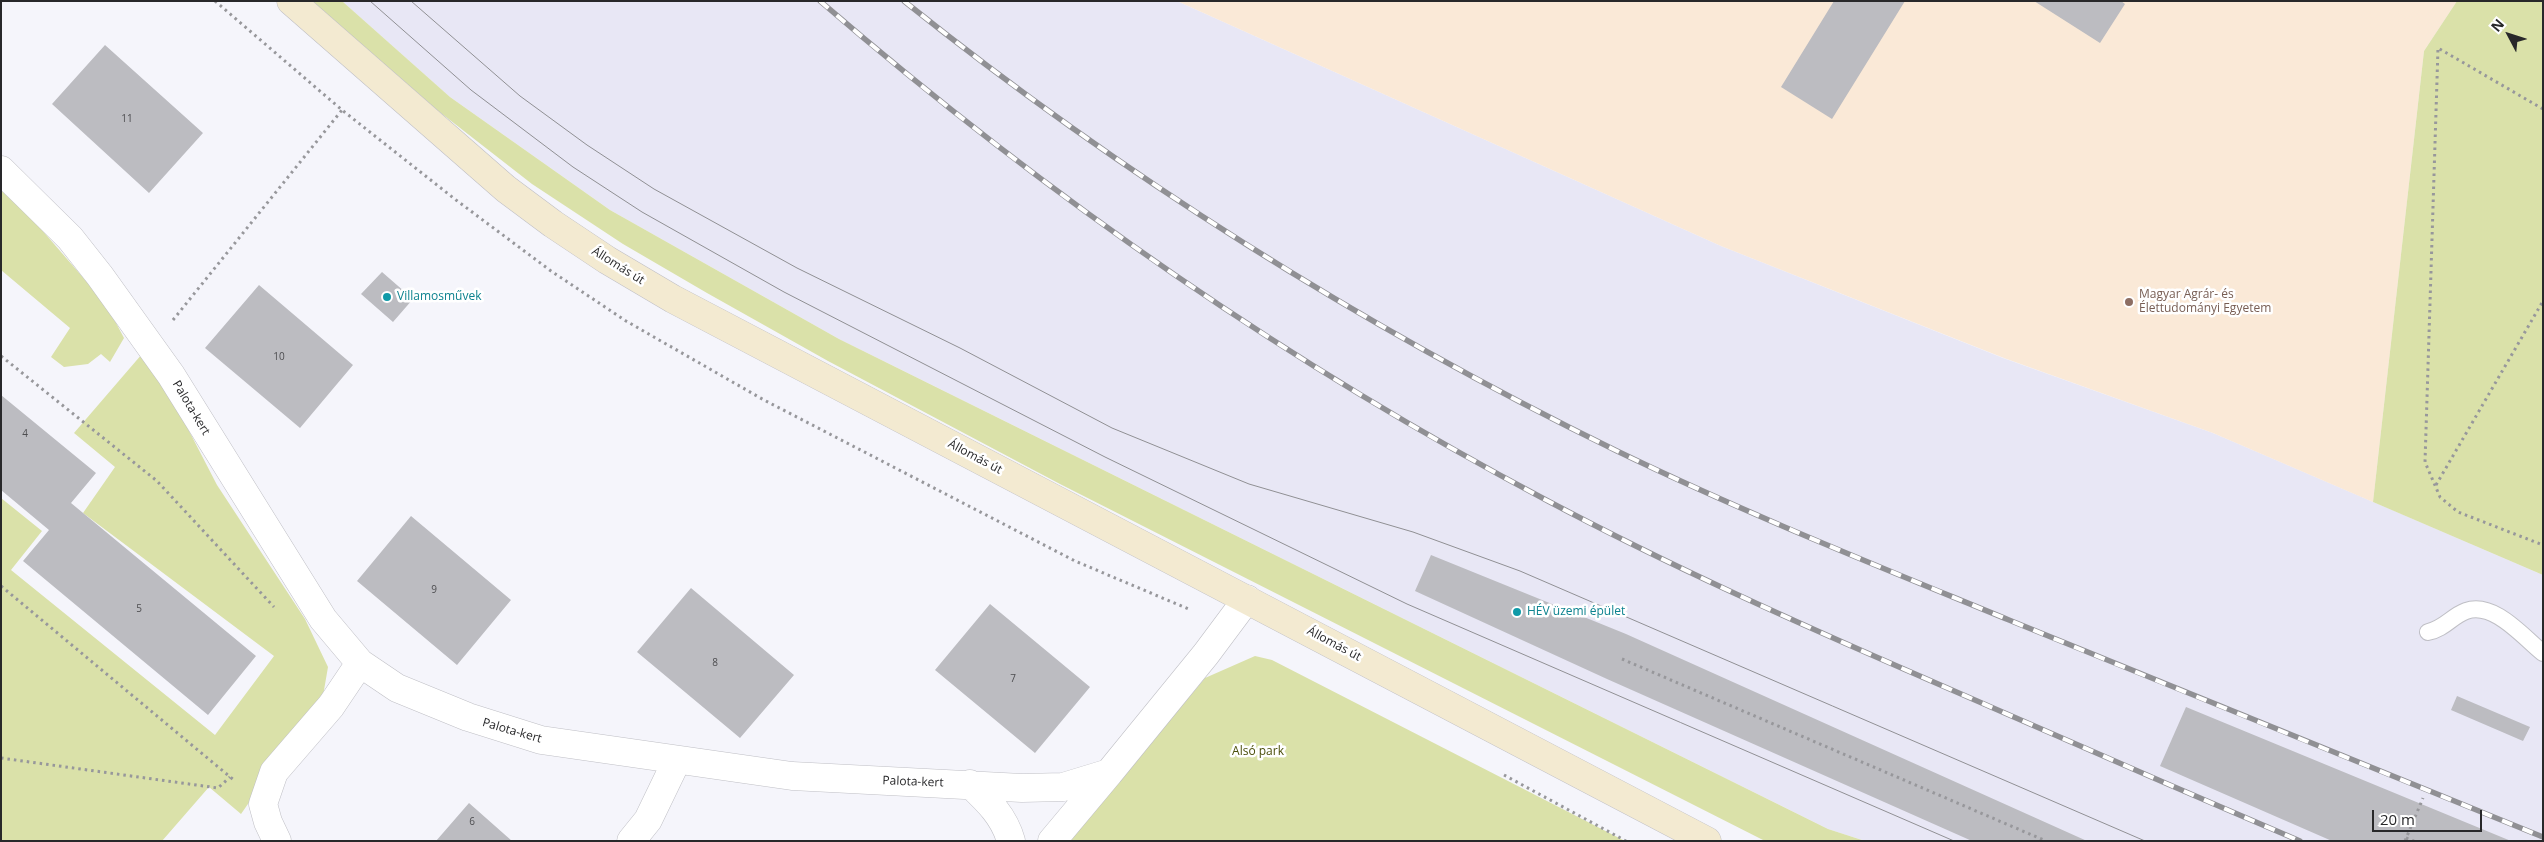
<!DOCTYPE html>
<html>
<head>
<meta charset="utf-8">
<style>
	body { margin:0 }
	#map { position:relative; width:2544px; height:842px; overflow:hidden; background:#f5f5fb; font-family:"Open Sans",sans-serif }
	canvas { display:block }
	.frame { position:absolute; inset:0; border:2px solid #28282a; pointer-events:none }
	.north { position:absolute; left:2484px; top:10px; width:50px; height:50px; -webkit-text-stroke:4px #fff; paint-order:stroke; rotate:310deg; font-size:14px; font-weight:700; line-height:20px; text-align:center; color:#28282a }
	.north::after { content:''; display:block; margin:auto; width:18px; height:22px; background:#28282a; clip-path:polygon(50% 0,100% 100%,50% 72%,0 100%) }
	.scale { position:absolute; left:2372px; top:810px; width:110px; height:22px; box-sizing:border-box; border:2px solid #28282a; border-top:0; padding-left:6px; font-size:15px; line-height:18px; white-space:nowrap; color:#28282a; -webkit-text-stroke:4px #fff; paint-order:stroke }
</style>
</head>
<body>
<div id="map">
<canvas width="2544" height="842"></canvas>
<div class="frame"></div>
<div class="north">N</div>
<div class="scale">20 m</div>
</div>
<script>
const ctx = document.querySelector('canvas').getContext('2d');
ctx.lineJoin = 'round';
function fill(path, color) { ctx.fillStyle = color; ctx.fill(path, 'evenodd'); }
function trace(path, color, width, dash) { ctx.strokeStyle = color; ctx.lineWidth = width; ctx.lineCap = dash ? 'butt' : 'round'; ctx.setLineDash(dash || []); ctx.stroke(path); }
function write(font, color, halo, rows, align = 'center') {
  ctx.font = font + ' "Open Sans",sans-serif'; ctx.lineWidth = 5; ctx.setLineDash([]); ctx.textBaseline = 'middle'; ctx.strokeStyle = halo; ctx.fillStyle = color; for (const [text, x, y, turn = 0] of rows) {
    ctx.save(); ctx.translate(x, y); ctx.rotate((+turn || 0) * Math.PI / 180); ctx.textAlign = isNaN(turn) ? turn : align; if (halo) ctx.strokeText(text, 0, 0); ctx.fillText(text, 0, 0); ctx.restore();
  }
}
const built = new Path2D(`
	M342,1h835l544,245 282,112 210,75 330,142v266h-678l-37,-12 -989,-490 -229,-129 -160,-113z`);
const education = new Path2D(`
	M1177,1h1280l-33,50 -51,451 -160,-69 -209,-75 -283,-112z`);
const green = new Path2D(`
	M312,1h30l108,96 160,113 229,129 989,490 37,12h-100l-705,-357 -232,-123 -121,-68 -84,-49 -91,-60 -95,-74z
	M2457,1h86v574l-170,-73 51,-451z
	M1,190l34,32 71,82 18,34 -14,24 -9,-8 -13,10 -24,3 -13,-10 19,-29 -69,-58z
	M142,354l45,73 30,58 88,134 23,48 -5,29 -82,118 -32,-27 -47,54h-161v-343l41,33 -31,39 204,165 59,-79 -191,-143 32,-46 -41,-34z
	M1255,656l17,4 353,181h-557l137,-163z`);
const building = new Path2D(`
	M1834,1h71l-73,118 -51,-32z
	M2034,1h87l4,3 -25,39z
	M105,45l98,88 -54,60 -97,-89z
	M382,272l31,27 -20,23 -32,-28z
	M259,285l94,80 -53,63 -95,-80z
	M1,395l95,78 -25,30 185,153 -48,59 -185,-154 26,-31 -48,-40z
	M411,516l100,84 -54,65 -100,-84z
	M1431,555l195,79 461,207h-115l-365,-162 -192,-88z
	M691,588l103,87 -54,63 -103,-86z
	M990,604l100,83 -55,66 -100,-83z
	M2457,696l73,31 -7,14 -72,-31z
	M2186,707l325,134h-179l-172,-75z
	M469,803l43,38h-76z`);
const path = new Path2D(`
	M215,1l127,109 114,90 95,71 75,50 138,79 311,161 116,49
	M2543,109l-105,-61 -13,414 15,35 18,15 85,33
	M173,320l169,-210
	M1,356l156,125 117,126
	M2436,485l107,-184
	M1,586l234,195
	M1622,659l424,182
	M1,758l217,30 12,-11
	M1504,775l122,66
	M2406,838l8,3
	M2405,841l18,-43`);
const lane = new Path2D(`
	M2428,632c16,-3 24,-16 38,-21 28,-10 57,26 77,42`);
const street = new Path2D(`
	M1,170l69,68 30,38 71,99 152,244 37,44 37,25 71,29 73,23 251,36 230,12 41,-1 46,-14 97,-119 41,-55
	M970,784c18,17 34,32 41,57
	M277,841l-9,-19 -5,-18 11,-32 57,-66 29,-43
	M631,841l17,-21 29,-60
	M1052,841l57,-68`);
const secondary = new Path2D(`
	M291,1l215,188 47,35 54,36 66,39 1034,542`);
const tram = new Path2D(`
	M370,1l101,89 102,77 69,45 142,80 321,165 302,147 547,237
	M411,1l109,95 67,49 67,44 143,79 163,80 152,80 137,56 164,48 107,39 625,270`);
const rail = new Path2D(`
	M820,1c224,193 467,362 728,500 124,66 252,123 381,179 124,54 247,108 371,161
	M904,1c220,176 460,326 713,450 128,62 261,115 392,169 178,73 356,145 534,217`);
const markers = [
	[387,297,5,"#0f9aa8"],
	[2129,302,5,"#8d6e63"],
	[1517,612,5,"#0f9aa8"]
];
const numberNames = [
	["11",127,119],
	["10",279,357],
	["4",25,434],
	["9",434,590],
	["5",139,609],
	["8",715,663],
	["7",1013,679],
	["6",472,822]
];
const streetNames = [
	["Állomás út",618,266,32],
	["Palota-kert",191,408,59],
	["Állomás út",975,457,28],
	["Állomás út",1334,644,28],
	["Palota-kert",512,731,16],
	["Palota-kert",913,782,2]
];
const educationNames = [
	["Magyar Agrár- és",2139,295],
	["Élettudományi Egyetem",2139,309]
];
const cultureNames = [
	["Villamosművek",397,297],
	["HÉV üzemi épület",1527,612]
];
const parkNames = [
	["Alsó park",1258,752]
];
fill(built, '#e8e7f5');
fill(education, '#fae9d7');
fill(green, '#dae1a9');
fill(building, '#bcbcc1');
trace(lane, '#bfbfc5', 18);
trace(street, '#bfbfc5', 29);
trace(secondary, '#bfbfc5', 29);
trace(path, '#97979b', 3, [2.5, 4]);
trace(lane, '#fff', 16);
trace(street, '#fff', 28);
trace(secondary, '#f3ead1', 28);
trace(tram, '#909094', 1);
trace(rail, '#909094', 5.5);
trace(rail, '#fff', 4, [11]);
for (const [x, y, r, color] of markers) { const dot = new Path2D(); dot.arc(x, y, r, 0, 2 * Math.PI); ctx.fillStyle = color; ctx.fill(dot); trace(dot, '#fff', 2); }
write('10px', '#4d4d50', null, numberNames);
write('12px', '#28282a', '#fff', streetNames);
write('12px', '#785e54', '#fff', educationNames, 'left');
write('12px', '#0d838f', '#fff', cultureNames, 'left');
write('12px', '#4a4e0a', '#fff', parkNames);
</script>
</body>
</html>
